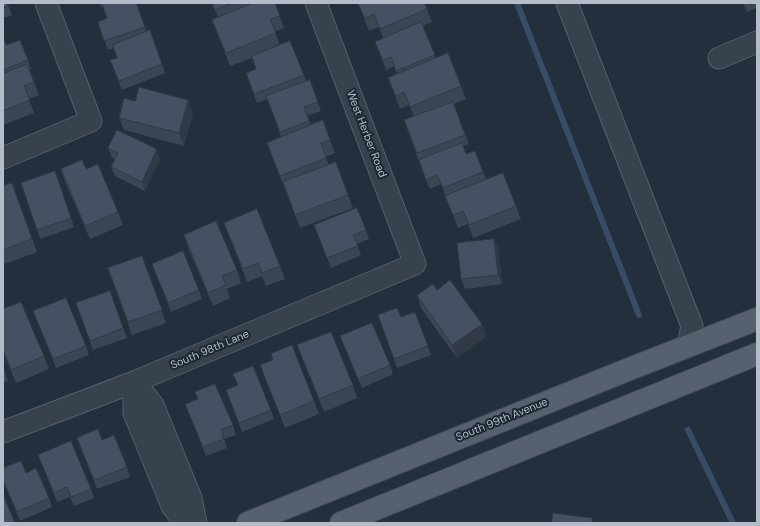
<!DOCTYPE html>
<html>
<head>
<meta charset="utf-8">
<style>
	body { margin:0 }
	#map { position:relative; width:760px; height:526px; overflow:hidden; background:#242f3e; font-family:"DM Sans",sans-serif }
	canvas { display:block }
	.frame { position:absolute; inset:0; border:4px solid #b4bcc9; pointer-events:none }
</style>
</head>
<body>
<div id="map">
<canvas width="760" height="526"></canvas>
<div class="frame"></div>
</div>
<script>
const ctx = document.querySelector('canvas').getContext('2d');
ctx.lineJoin = 'round';
function trace(path, color, width, dash) { ctx.strokeStyle = color; ctx.lineWidth = width; ctx.lineCap = dash ? 'butt' : 'round'; ctx.setLineDash(dash || []); ctx.stroke(path); }
function fill(path, color) { ctx.fillStyle = color; ctx.fill(path, 'evenodd'); }
function write(font, color, halo, rows, align = 'center') {
  ctx.font = font + ' "DM Sans",sans-serif'; ctx.lineWidth = 4; ctx.setLineDash([]); ctx.textBaseline = 'middle'; ctx.strokeStyle = halo; ctx.fillStyle = color; for (const [text, x, y, turn = 0] of rows) {
    ctx.save(); ctx.translate(x, y); ctx.rotate((+turn || 0) * Math.PI / 180); ctx.textAlign = isNaN(turn) ? turn : align; if (halo) ctx.strokeText(text, 0, 0); ctx.fillText(text, 0, 0); ctx.restore();
  }
}
const stream = new Path2D(`
	M517,3l122,312
	M688,430l45,93`);
const minor = new Path2D(`
	M567,3l125,323 -4,20
	M719,58l38,-16
	M3,158l88,-37 -45,-118
	M134,382l19,23 38,93 5,25
	M134,382v31l38,93 13,17
	M3,432l131,-50 281,-118 -99,-261`);
const major = new Path2D(`
	M248,523l384,-155 125,-49
	M341,523l416,-169`);
const wall = new Path2D(`
	M3,3h4l5,12 -9,3z
	M99,3h38l9,29 4,-2 15,43 -43,17 -12,-30 7,-2 -3,-10 -6,2 -10,-28 9,-4 -4,-11h-2z
	M212,3h63l9,25 -9,4 5,13 10,-4 16,40 4,-1 11,31 -14,5 4,9 19,15 5,13 -9,3 2,8 8,-2 17,46 -53,20 -33,-85 14,-6 -13,-38 -11,4 -11,-30 10,-4 -4,-11 -22,8 -18,-46 6,-3z
	M358,3l69,6 5,13 -9,4 13,32 25,28 5,13 -12,5 15,40 -6,2 3,8 9,-3 11,28 30,27 5,13 -48,19 -5,-14 -10,4 -17,-44 -11,5 -8,-19 -18,-50 10,-4 -5,-11 -9,4 -12,-31 9,-4 -3,-8 -8,4 -11,-28 8,-4 -4,-11 -10,4z
	M743,3h14v4l-10,5z
	M3,38l3,7 22,15 3,9 -2,1 10,25 -10,4 5,14 -31,12z
	M135,101l58,12 -9,33 -60,-16 -5,-12z
	M108,148l52,11 -15,32 -30,-15 -4,-9 4,-8 -3,-2z
	M61,169h25l32,43 5,13 -33,14 -25,-57z
	M55,171l19,56 -34,12 -19,-56z
	M12,183l25,69 -32,12 -2,-5v-73z
	M224,223l56,43 5,13 -19,7 -4,-10 -15,6z
	M366,230l3,9 -12,5 4,11 -30,13 -13,-34z
	M184,235l53,35 4,13 -14,6 3,9 -17,8 -25,-58z
	M494,239l4,9 4,36 -37,5 -4,-10z
	M142,256l24,67 -34,12 -24,-67z
	M152,264l47,26 3,9 -31,13z
	M437,290l45,34 4,13 -29,21 -36,-50 -4,-13z
	M110,291l17,47 -34,12 -17,-47z
	M3,309l41,47 5,13 -33,14 -13,-31z
	M33,311l53,35 3,9 -33,13z
	M415,312l16,43 -34,13 -19,-53 23,2z
	M340,336l50,29 3,9 -31,14z
	M297,345l56,40 4,13 -33,14z
	M260,365l54,36 5,13 -34,14z
	M3,367l5,14 -5,2z
	M226,390l45,20 3,9 -32,13z
	M185,404l48,21 3,10 -12,4 3,9 -21,8z
	M77,438l25,2 25,27 3,10 -33,12z
	M38,455l53,34 3,9 -20,8 -4,-9 -13,5z
	M3,468l23,5 23,25 3,9 -32,14 -17,-40z`);
const shadedWall = new Path2D(`
	M188,100l5,13 -9,33 -5,-13z
	M157,149l3,10 -15,32 -3,-9z
	M494,239l4,9 4,36 -4,-9z
	M482,324l4,13 -29,21 -5,-13z`);
const building = new Path2D(`
	M3,3h4l1,3 -5,2z
	M106,3h30l9,24 -41,14 -6,-19 9,-4 -5,-14z
	M212,3h20l-17,7z
	M253,3h22l5,13 -10,3 6,14 -50,20 -14,-33z
	M358,3h67l2,6 -47,20 -6,-15 -9,4z
	M421,22l14,33 -39,16 -5,-14 -8,3 -8,-18z
	M150,30l12,34 -43,17 -9,-21 7,-2 -4,-13z
	M3,38l3,7 14,-5 8,20 -25,10z
	M290,41l14,34 -50,19 -8,-21 10,-4 -4,-13z
	M448,53l13,33 -51,21 -6,-15 -8,4 -8,-18z
	M27,64l7,18 -10,4 6,14 -27,11v-37z
	M310,80l8,22 -14,5 5,14 -29,11 -14,-36z
	M139,87l49,13 -9,33 -60,-15 5,-20 11,3z
	M453,102l12,33 -48,18 -13,-33z
	M323,120l7,20 -9,3 5,15 -46,18 -13,-33z
	M117,130l40,19 -15,33 -31,-15 7,-14 -10,-5z
	M462,143l4,11 9,-3 8,21 -40,16 -6,-13 -11,5 -7,-20z
	M82,160l4,9 12,-5 20,48 -33,14 -24,-57z
	M336,162l12,33 -53,20 -12,-33z
	M55,171l16,47 -34,12 -16,-47z
	M503,173l13,33 -47,19 -6,-14 -10,4 -8,-19z
	M12,183l20,56 -29,11v-64z
	M357,208l9,22 -13,5 5,11 -31,12 -13,-33z
	M257,209l23,57 -18,7 -4,-10 -15,6 -19,-46z
	M216,221l21,49 -15,6 4,9 -18,8 -24,-58z
	M494,239l4,36 -37,4 -4,-36z
	M183,251l16,39 -31,13 -16,-39z
	M142,256l20,54 -34,12 -20,-54z
	M450,280l32,44 -30,21 -35,-50 16,-11 4,6z
	M110,291l13,37 -33,13 -14,-38z
	M66,298l20,48 -33,13 -20,-48z
	M21,302l23,54 -33,14 -8,-20v-41z
	M397,308l4,9 14,-5 13,34 -34,13 -16,-44z
	M372,323l18,42 -32,14 -18,-43z
	M331,332l22,53 -34,14 -22,-54z
	M292,345l22,56 -34,14 -20,-50 13,-5 -2,-6z
	M253,366l18,44 -32,13 -13,-33 12,-5 -5,-11z
	M215,384l18,41 -12,5 3,9 -21,8 -18,-43 13,-5 -3,-7z
	M98,429l4,11 12,-5 13,32 -33,13 -17,-42z
	M71,441l20,48 -20,8 -4,-10 -13,6 -16,-38z
	M21,461l5,12 10,-5 13,30 -32,14 -14,-32v-12z
	M3,494l12,29h-12z
	M553,513l39,5v5h-40z`);
const streetNames = [
	["West Herber Road",366,134,69],
	["South 98th Lane",210,350,-23],
	["South 99th Avenue",502,420,-22]
];
trace(stream, '#394c67', 6);
trace(minor, '#565f6c', 23);
trace(major, '#414a57', 24);
trace(minor, '#38414e', 21);
trace(major, '#56606e', 22);
fill(wall, '#3b4654');
fill(shadedWall, '#303945');
fill(building, '#455162');
trace(building, '#303945', 1);
write('11px', '#b4bcc9', '#1d2633', streetNames);
</script>
</body>
</html>
